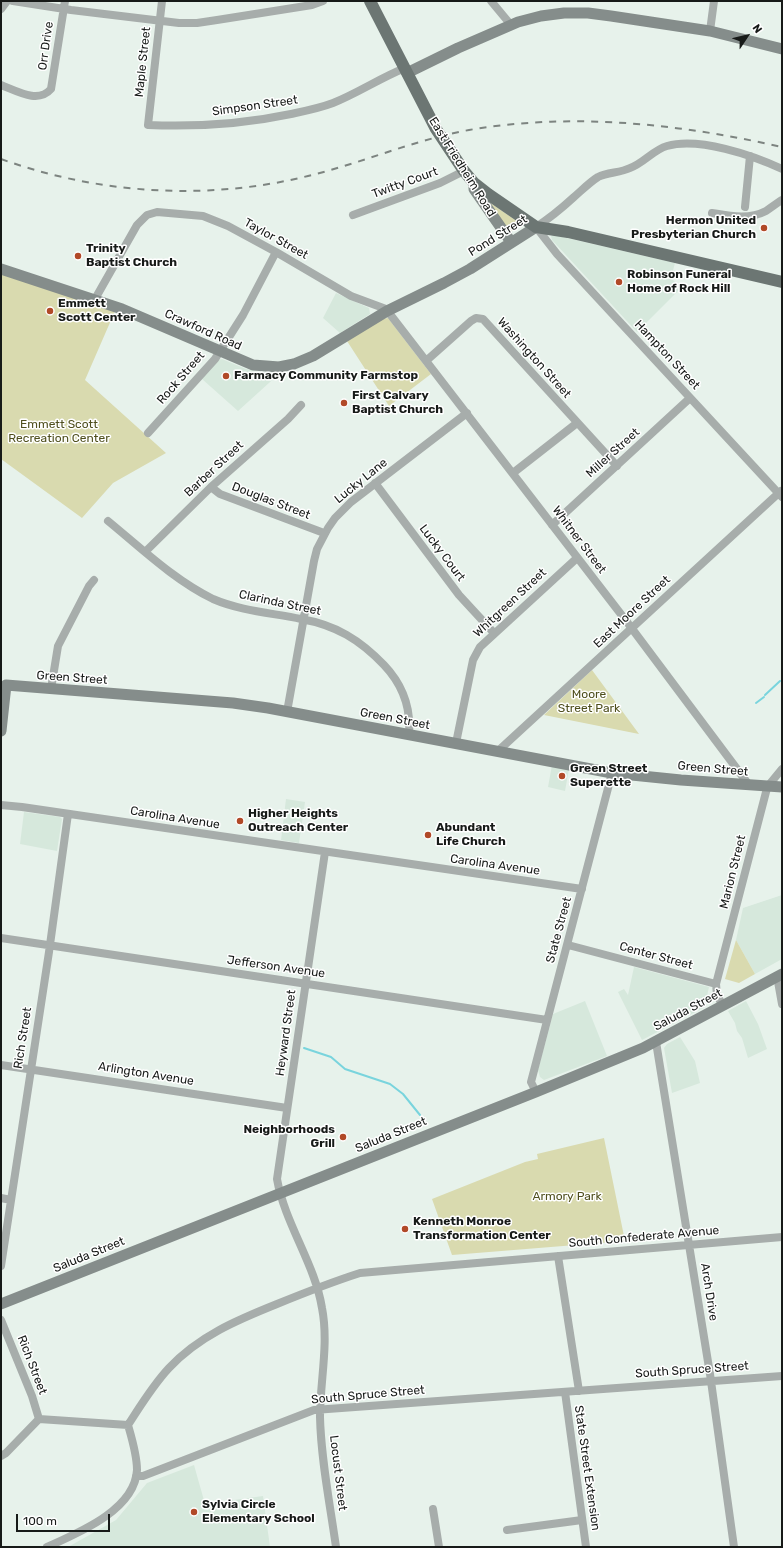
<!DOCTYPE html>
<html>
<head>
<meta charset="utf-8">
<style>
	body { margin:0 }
	#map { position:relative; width:783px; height:1548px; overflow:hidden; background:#e7f2eb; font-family:Rubik,sans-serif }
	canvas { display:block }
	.frame { position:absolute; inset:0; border:2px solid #171a18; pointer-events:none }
	.north { position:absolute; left:727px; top:16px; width:40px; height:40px; -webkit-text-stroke:3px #fff; paint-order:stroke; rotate:55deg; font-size:11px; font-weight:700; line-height:16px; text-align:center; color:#171a18 }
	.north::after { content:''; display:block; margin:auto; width:14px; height:18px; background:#171a18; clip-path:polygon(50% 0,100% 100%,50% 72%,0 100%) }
	.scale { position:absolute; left:16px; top:1514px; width:94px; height:18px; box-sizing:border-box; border:2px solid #171a18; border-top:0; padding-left:5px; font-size:12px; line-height:14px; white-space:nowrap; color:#171a18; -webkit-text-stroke:3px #fff; paint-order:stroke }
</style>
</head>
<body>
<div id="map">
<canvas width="783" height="1548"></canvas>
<div class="frame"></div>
<div class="north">N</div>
<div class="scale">100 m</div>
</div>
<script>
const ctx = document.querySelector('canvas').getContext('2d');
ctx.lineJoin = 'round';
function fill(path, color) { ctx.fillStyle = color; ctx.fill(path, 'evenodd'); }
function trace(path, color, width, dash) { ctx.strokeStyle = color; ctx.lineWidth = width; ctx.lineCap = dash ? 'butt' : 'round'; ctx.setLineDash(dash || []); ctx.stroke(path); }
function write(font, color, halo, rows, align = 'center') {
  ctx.font = font + ' Rubik,sans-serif'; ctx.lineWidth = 3; ctx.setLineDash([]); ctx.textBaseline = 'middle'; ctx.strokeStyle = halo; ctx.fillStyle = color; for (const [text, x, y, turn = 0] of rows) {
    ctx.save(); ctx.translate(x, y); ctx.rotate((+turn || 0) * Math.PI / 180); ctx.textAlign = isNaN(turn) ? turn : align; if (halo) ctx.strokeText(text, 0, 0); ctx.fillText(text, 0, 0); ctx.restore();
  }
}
const built = new Path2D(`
	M554,235l121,28 -4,15 10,10 -44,44 -85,-92 -1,-4z
	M336,293l33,15 1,6 -30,19 -17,-15z
	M222,359l24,10 14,3 20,1 -42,38 -36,-32 15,-19z
	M552,765l17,4 -4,22 -17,-4z
	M286,799l19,3 -6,41 -18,-3z
	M24,812l36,5 2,2 -5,32 -37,-7z
	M782,895v64l-27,15 -19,-34 7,-32z
	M634,967l75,20 -4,18 -2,3 -61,32 -24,-48 6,-3 4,6z
	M585,1001l22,55 -63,24 -4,-3 -2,-7 15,-56z
	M746,1001l12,23 9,25 -19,9 -6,-20 -5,-7 -2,-8 -7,-12z
	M680,1037l15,24 5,22 -28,10 -8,-45 3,-4z
	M194,1465l11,39 58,-8 7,51h-202l48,-27 31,-37z`);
const green = new Path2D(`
	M489,202l32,22 -13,10z
	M1,274l114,37 -30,69 81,73 -53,30 -31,35 -81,-59z
	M388,318l43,56 -42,32 -42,-65 35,-22z
	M592,670l47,64 -95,-19z
	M736,940l19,34 -16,9 -14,-4z
	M604,1138l21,103 -173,14 -20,-56 93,-37 13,-3 -1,-5z`);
const stream = new Path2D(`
	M765,695l15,-14
	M756,703l8,-6
	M304,1048l27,9 14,12 45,15 13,10 17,21`);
const street = new Path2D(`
	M13,1l58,9 108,13h18l20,-3 95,-15 11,-4
	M162,1l-14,124c48,2 96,-1 143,-11 14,-3 29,-6 42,-11 25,-10 47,-25 72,-35
	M491,1l20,24
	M1,9l6,-8
	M710,31l4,-30
	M1,85c16,6 37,19 50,4l14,-88
	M782,169c-30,-14 -83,-32 -115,-23 -14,4 -23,17 -37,22 -10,5 -22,4 -32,9 -8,5 -16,13 -24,20 -12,11 -24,21 -38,30l21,27 225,243
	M745,207l5,-51
	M712,213c18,3 37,7 54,-2 6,-4 11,-8 16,-11
	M353,215l87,-32 24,-12
	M95,299l42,-74 10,-10 10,-3 46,4 25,10 48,26 75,44 35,13 241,313 122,163
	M426,361l45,-40 5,-3 7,1 134,147
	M148,433l67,-74 28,-44 33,-63
	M513,473l64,-50
	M375,483l84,112 35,38
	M211,487l9,7 104,39
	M108,521c33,27 66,59 105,78 28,12 59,14 88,20 35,6 59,21 83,46 19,20 27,43 25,69
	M552,525l138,-127
	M145,552l66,-65 77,-68 13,-14
	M51,689l7,-43 31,-60 5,-6
	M287,712l27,-151 3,-12 11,-21 7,-10 16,-16 116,-89
	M456,743l17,-83 7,-13 97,-89
	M498,751l283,-260
	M1,805l21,2 560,82
	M325,852l-48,327c8,45 38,85 45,129 7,36 -2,73 -2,109 1,43 10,87 16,130
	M1,938l546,82
	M568,945l148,39 1,11 6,11
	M777,976l5,28
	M716,984l50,-192 2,-6 14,-17
	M656,1042l54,332 24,173
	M1,1065l286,43
	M536,1092l-5,-10 81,-309
	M1,1198l10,2
	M558,1256l21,135
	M1,1266l48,-314 19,-138
	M1,1320l31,76 7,23
	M565,1392l21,155
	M128,1425c13,-20 25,-40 41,-57 30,-32 68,-48 108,-64 27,-11 55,-22 83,-31l422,-36
	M1,1456l5,-3 33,-34 89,6
	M136,1476h7l171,-66 468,-34
	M433,1509l6,38
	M507,1530l75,-10
	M47,1547c31,-14 88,-37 90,-77 0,-15 -5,-31 -9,-45`);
const secondary = new Path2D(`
	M407,73l51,-25 60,-26 23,-6 23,-3h24l23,3 99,15 72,18
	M474,183v6l37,53
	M1,269l121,40 131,56 26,2 15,-3 19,-8 74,-45 57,-28 26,-14 66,-42
	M1,731l5,-46 227,18 35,5 344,65 69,7 101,7
	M1,1304l535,-212 107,-44 139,-74`);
const primary = new Path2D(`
	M370,1l66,128 28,42 10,12 14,11 48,33 32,5 214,50`);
const rail = new Path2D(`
	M1,159c97,35 206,42 307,17 54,-13 106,-36 161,-46 104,-18 211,-6 313,17`);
const markers = [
	[764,228,4,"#b14927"],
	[78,256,4,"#b14927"],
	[619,282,4,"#b14927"],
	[50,311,4,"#b14927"],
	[226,376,4,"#b14927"],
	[344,403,4,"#b14927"],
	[562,776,4,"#b14927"],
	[240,821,4,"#b14927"],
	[428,835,4,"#b14927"],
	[343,1137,4,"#b14927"],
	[405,1229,4,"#b14927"],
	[194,1512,4,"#b14927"]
];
const streetNames = [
	["Orr Drive",46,46,-82],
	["Maple Street",143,62,-84],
	["Simpson Street",255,106,-8],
	["East Friedheim Road",462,167,58],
	["Twitty Court",405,183,-20],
	["Pond Street",498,236,-32],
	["Taylor Street",276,239,29],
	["Crawford Road",203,330,24],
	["Hampton Street",667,355,47],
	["Washington Street",534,358,48],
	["Rock Street",181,378,-49],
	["Miller Street",613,453,-42],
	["Barber Street",214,469,-43],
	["Lucky Lane",361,481,-39],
	["Douglas Street",271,501,21],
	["Whitner Street",579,540,53],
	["Lucky Court",442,553,53],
	["Clarinda Street",280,603,12],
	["Whitgreen Street",510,603,-43],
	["East Moore Street",632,612,-43],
	["Green Street",72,678,4],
	["Green Street",395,719,11],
	["Green Street",713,769,5],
	["Carolina Avenue",175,818,9],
	["Carolina Avenue",495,865,8],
	["Marion Street",733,872,-76],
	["State Street",559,930,-75],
	["Center Street",656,956,15],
	["Jefferson Avenue",276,967,8],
	["Saluda Street",688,1010,-28],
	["Heyward Street",286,1033,-82],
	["Rich Street",23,1038,-81],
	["Arlington Avenue",146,1074,9],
	["Saluda Street",391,1135,-22],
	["South Confederate Avenue",644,1237,-5],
	["Saluda Street",89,1255,-22],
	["Arch Drive",709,1292,81],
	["Rich Street",32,1365,69],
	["South Spruce Street",692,1370,-4],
	["South Spruce Street",368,1395,-5],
	["State Street Extension",587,1468,82],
	["Locust Street",338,1473,83]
];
const poiNames = [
	["Hermon United",756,221,"right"],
	["Presbyterian Church",756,235,"right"],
	["Trinity",86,249],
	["Baptist Church",86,263],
	["Robinson Funeral",627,275],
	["Home of Rock Hill",627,289],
	["Emmett",58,304],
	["Scott Center",58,318],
	["Farmacy Community Farmstop",234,376],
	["First Calvary",352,396],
	["Baptist Church",352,410],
	["Green Street",570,769],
	["Superette",570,783],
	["Higher Heights",248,814],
	["Outreach Center",248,828],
	["Abundant",436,828],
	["Life Church",436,842],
	["Neighborhoods",335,1130,"right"],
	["Grill",335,1144,"right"],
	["Kenneth Monroe",413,1222],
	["Transformation Center",413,1236],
	["Sylvia Circle",202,1505],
	["Elementary School",202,1519]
];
const parkNames = [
	["Emmett Scott",59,425],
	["Recreation Center",59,439],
	["Moore",589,695],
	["Street Park",589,709],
	["Armory Park",567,1197]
];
fill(built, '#d6e8dc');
fill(green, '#d9daaf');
trace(stream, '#79d4dd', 2);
trace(street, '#a7adab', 8);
trace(secondary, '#858d8b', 11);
trace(primary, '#6c7673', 12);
trace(rail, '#7d8480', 2, [7, 7]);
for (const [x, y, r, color] of markers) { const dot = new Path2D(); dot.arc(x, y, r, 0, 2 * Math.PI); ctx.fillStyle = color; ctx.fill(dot); trace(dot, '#fff', 1.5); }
write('12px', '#171a18', '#fff', streetNames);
write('bold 12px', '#171a18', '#fff', poiNames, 'left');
write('12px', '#4f4f1d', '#fff', parkNames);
</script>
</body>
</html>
